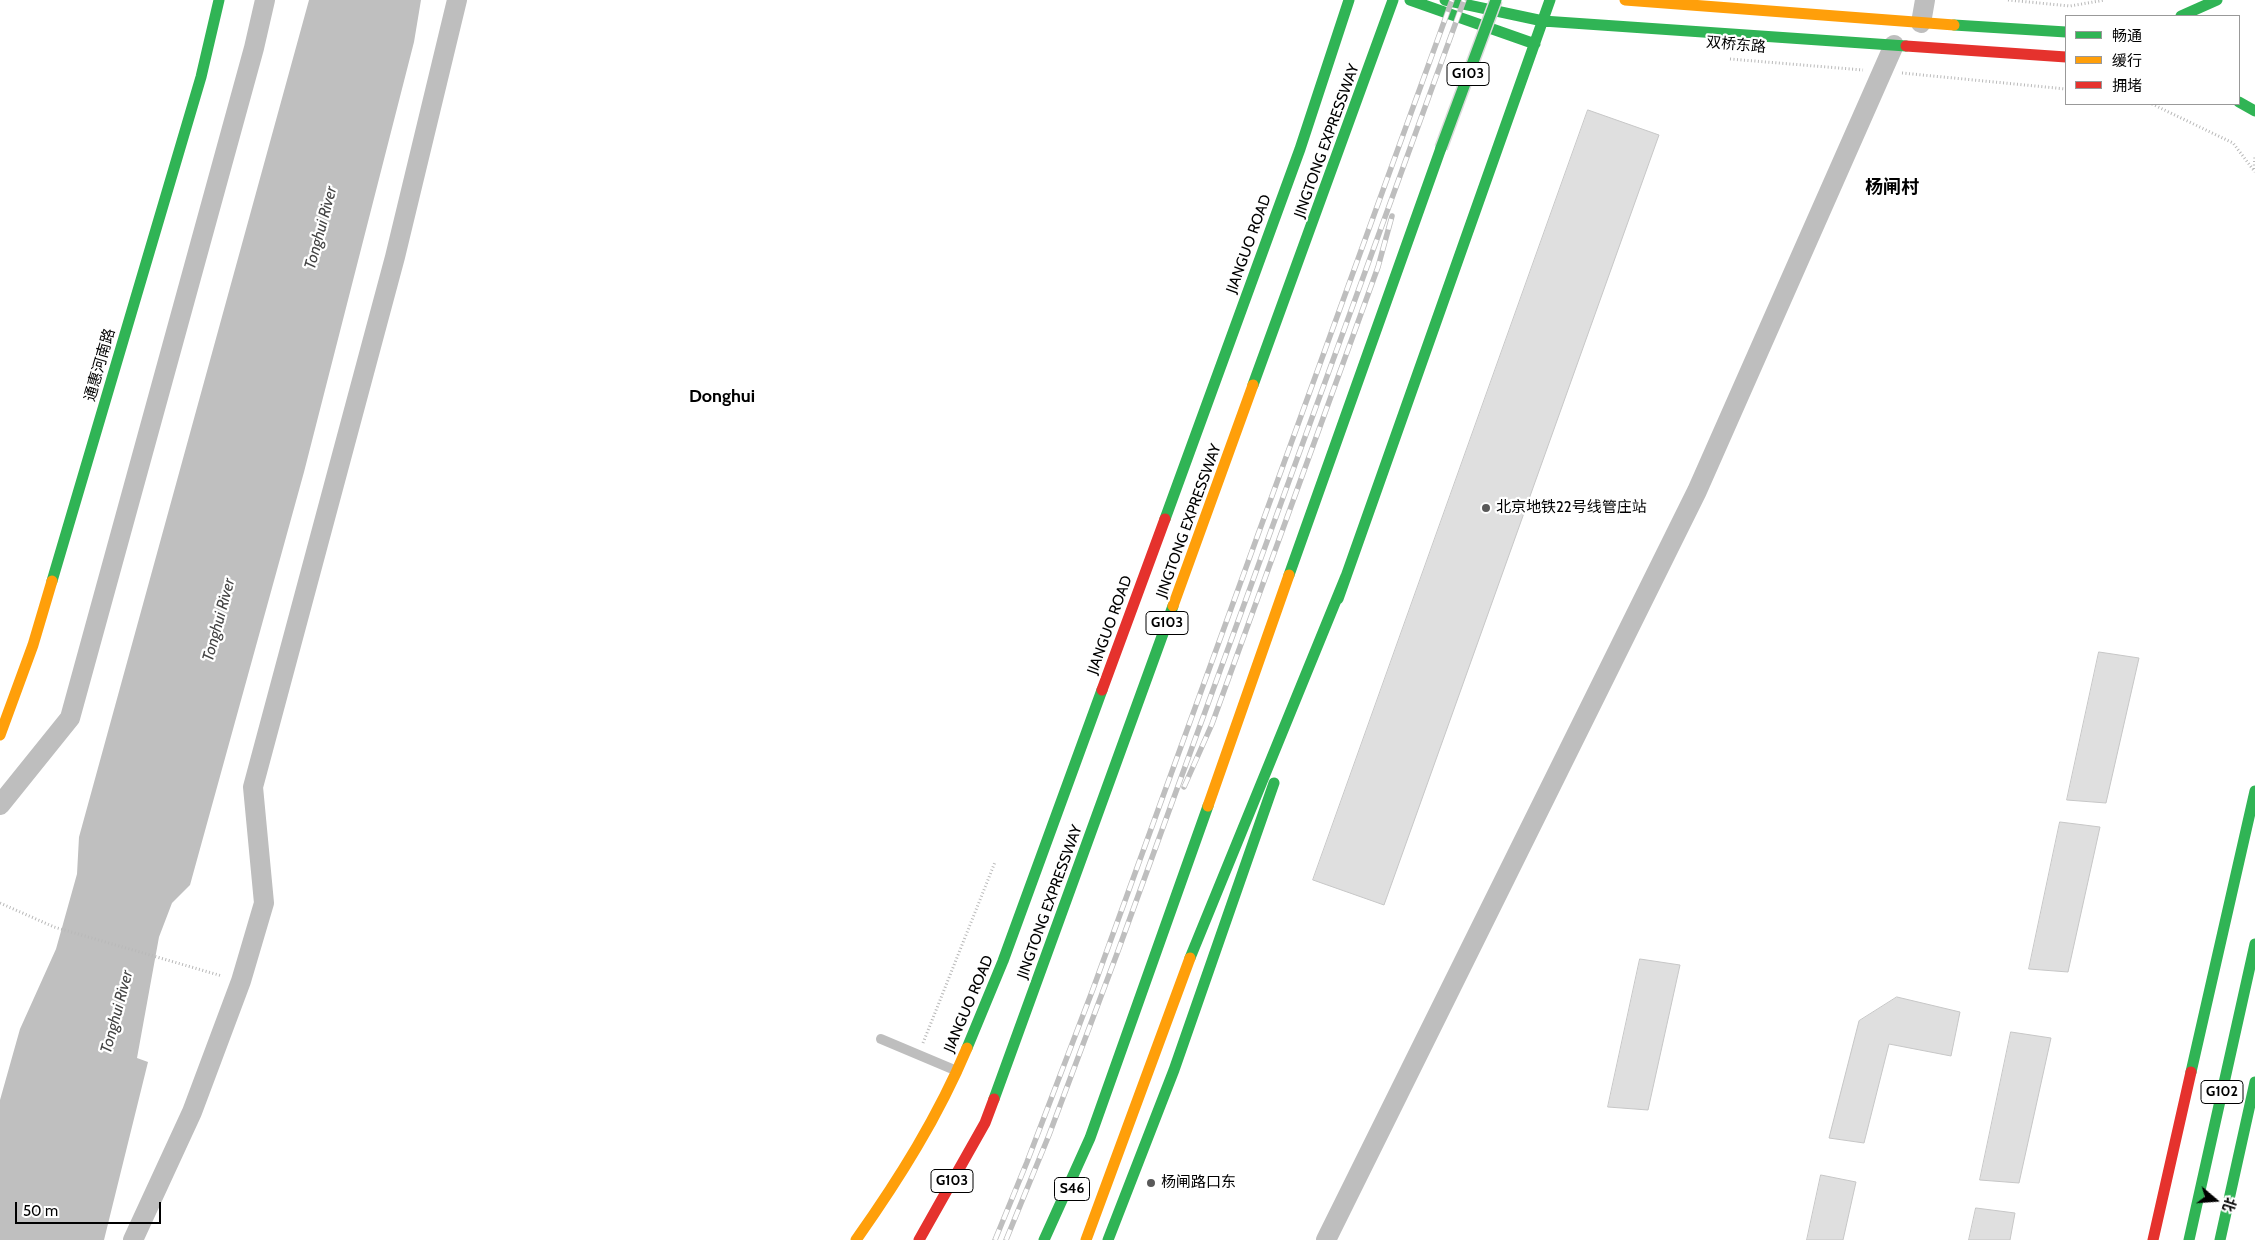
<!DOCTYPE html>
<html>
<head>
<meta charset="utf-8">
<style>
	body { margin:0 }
	#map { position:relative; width:2255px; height:1240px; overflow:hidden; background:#fff; font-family:Cabin,"Noto Sans SC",sans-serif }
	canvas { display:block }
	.legend { position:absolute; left:2065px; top:15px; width:175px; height:90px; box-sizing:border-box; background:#fff; border:1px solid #999; margin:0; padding:6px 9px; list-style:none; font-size:15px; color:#000 }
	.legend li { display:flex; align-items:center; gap:10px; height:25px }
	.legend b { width:25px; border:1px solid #999 }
	.north { position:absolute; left:2190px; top:1175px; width:50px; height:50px; -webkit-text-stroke:4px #fff; paint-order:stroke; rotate:108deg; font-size:14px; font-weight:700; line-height:20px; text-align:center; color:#000 }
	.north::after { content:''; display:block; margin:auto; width:18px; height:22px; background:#000; clip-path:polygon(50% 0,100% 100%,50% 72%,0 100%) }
	.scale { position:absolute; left:15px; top:1202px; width:146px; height:22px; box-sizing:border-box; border:2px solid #000; border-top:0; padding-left:6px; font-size:15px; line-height:18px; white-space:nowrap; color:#000; -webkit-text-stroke:4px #fff; paint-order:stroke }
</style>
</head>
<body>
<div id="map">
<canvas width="2255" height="1240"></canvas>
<ul class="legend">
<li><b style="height:6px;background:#30b455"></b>畅通</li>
<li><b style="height:6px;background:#ff9f0a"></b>缓行</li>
<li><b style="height:6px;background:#e5322d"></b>拥堵</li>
</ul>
<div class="north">北</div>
<div class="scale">50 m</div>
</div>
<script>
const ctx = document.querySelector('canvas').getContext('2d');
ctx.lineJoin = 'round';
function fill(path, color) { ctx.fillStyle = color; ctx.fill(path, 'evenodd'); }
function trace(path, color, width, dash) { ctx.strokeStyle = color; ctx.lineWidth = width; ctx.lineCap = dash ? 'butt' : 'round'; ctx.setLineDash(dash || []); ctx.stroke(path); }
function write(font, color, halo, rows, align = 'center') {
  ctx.font = font + ' Cabin,"Noto Sans SC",sans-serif'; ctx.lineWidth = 4.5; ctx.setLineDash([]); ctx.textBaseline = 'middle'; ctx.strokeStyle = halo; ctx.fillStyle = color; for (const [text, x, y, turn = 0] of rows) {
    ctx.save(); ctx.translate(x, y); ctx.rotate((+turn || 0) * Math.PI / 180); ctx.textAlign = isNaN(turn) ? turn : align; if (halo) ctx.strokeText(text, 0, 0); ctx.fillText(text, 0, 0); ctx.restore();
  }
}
const water = new Path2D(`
	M309,0h112l-7,42 -110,430 -114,413 -18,18 -13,34 -22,121 11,4 -44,178h-104v-140l20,-71 36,-80 21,-75 2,-37z`);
const building = new Path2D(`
	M1588,110l71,25 -275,770 -71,-25z
	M2099,652l40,6 -33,145 -39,-3z
	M2060,822l40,5 -32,145 -39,-3z
	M1640,959l40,6 -32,145 -40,-3z
	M1897,997l63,15 -9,44 -62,-12 -25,99 -35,-5 30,-117z
	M2011,1032l40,6 -32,145 -39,-3z
	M1821,1175l35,7 -13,58h-36z
	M1976,1208l39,5 -5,27h-41z`);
const path = new Path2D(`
	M2008,0l62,6 35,-6
	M1730,59l133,11
	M1902,73l164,16
	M2152,104l81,39 22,29
	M2254,169l1,-14
	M0,903l54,24 168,49
	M923,1043l72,-181`);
const lane = new Path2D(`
	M881,1039l76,32`);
const street = new Path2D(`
	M1921,23l4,-23
	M0,805l70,-87 184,-670 11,-48
	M133,1240l59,-128 49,-131 23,-78 -11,-116 142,-530 62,-257
	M1326,1240l371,-749 197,-446`);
const fast = new Path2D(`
	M1410,0l125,44
	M1445,0l98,21 363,25
	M2181,16l36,-16
	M1954,25l112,7
	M2239,102l16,9
	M1253,385l140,-385
	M1165,519l135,-370 49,-149
	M1289,575l152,-427
	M52,581l149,-504 18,-77
	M1338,599l212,-599
	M1190,958l156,-382
	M967,1048l36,-87 99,-271
	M2191,1072l64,-281
	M994,1099l179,-493
	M1044,1240l46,-102 118,-332
	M1108,1240l66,-170 100,-287
	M2189,1240l66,-296
	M2220,1240l35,-158`);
const slow = new Path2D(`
	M1625,0l329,25
	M1173,606l80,-221
	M0,735l33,-90 19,-64
	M1208,806l81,-231
	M856,1240c43,-61 82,-123 111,-192
	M1086,1240l104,-282`);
const jam = new Path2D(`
	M1906,46l160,11
	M1102,690l63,-171
	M919,1240l66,-117 9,-24
	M2153,1240l38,-168`);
const rail = new Path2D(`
	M1184,787l28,-63 166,-457 14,-51
	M995,1240l32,-78 66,-173 359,-989
	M1006,1240l43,-105 69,-184 346,-951`);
const fastBridge = new Path2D(`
	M1441,148l55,-148`);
const markers = [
	[1486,508,5,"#595959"],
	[1151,1183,5,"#595959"]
];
const shields = [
	[1468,74,42],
	[1167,623,42],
	[2222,1092,42],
	[952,1181,42],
	[1072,1189,35]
];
const shieldNames = [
	["G103",1468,74],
	["G103",1167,623],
	["G102",2222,1092],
	["G103",952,1181],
	["S46",1072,1189]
];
const streetNames = [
	["双桥东路",1736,45,5],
	["JINGTONG EXPRESSWAY",1327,141,-70],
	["JIANGUO ROAD",1249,244,-70],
	["通惠河南路",100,365,-74],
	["JINGTONG EXPRESSWAY",1189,521,-70],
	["JIANGUO ROAD",1110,625,-70],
	["JINGTONG EXPRESSWAY",1050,902,-70],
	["JIANGUO ROAD",969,1004,-67]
];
const poiNames = [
	["北京地铁22号线管庄站",1496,508],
	["杨闸路口东",1161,1183]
];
const waterNames = [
	["Tonghui River",321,228,-75],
	["Tonghui River",219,620,-75],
	["Tonghui River",117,1012,-75]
];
const quarterNames = [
	["杨闸村",1892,188],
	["Donghui",722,397]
];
fill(water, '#bfbfbf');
fill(building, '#dfdfdf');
trace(building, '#c7c7c7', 1);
trace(path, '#b9b9b9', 3, [1, 2.5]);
trace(lane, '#bebebe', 10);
trace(street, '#bebebe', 20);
trace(fast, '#30b455', 11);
trace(slow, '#ff9f0a', 11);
trace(jam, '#e5322d', 11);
trace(rail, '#bebebe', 5.5);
trace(rail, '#fff', 4, [11]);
trace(fastBridge, '#dbdbdb', 14, []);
trace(fastBridge, '#30b455', 11);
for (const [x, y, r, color] of markers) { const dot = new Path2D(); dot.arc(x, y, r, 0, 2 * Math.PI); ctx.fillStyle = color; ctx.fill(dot); trace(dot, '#fff', 2); }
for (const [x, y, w] of shields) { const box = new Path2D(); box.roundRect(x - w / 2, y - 11.5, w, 23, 4); ctx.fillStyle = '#fff'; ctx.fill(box); trace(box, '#000', 1); }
write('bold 14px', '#000', null, shieldNames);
write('15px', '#000', '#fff', streetNames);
write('15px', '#000', '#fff', poiNames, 'left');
write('italic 16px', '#444', '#fff', waterNames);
write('bold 18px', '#000', '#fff', quarterNames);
</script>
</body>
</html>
